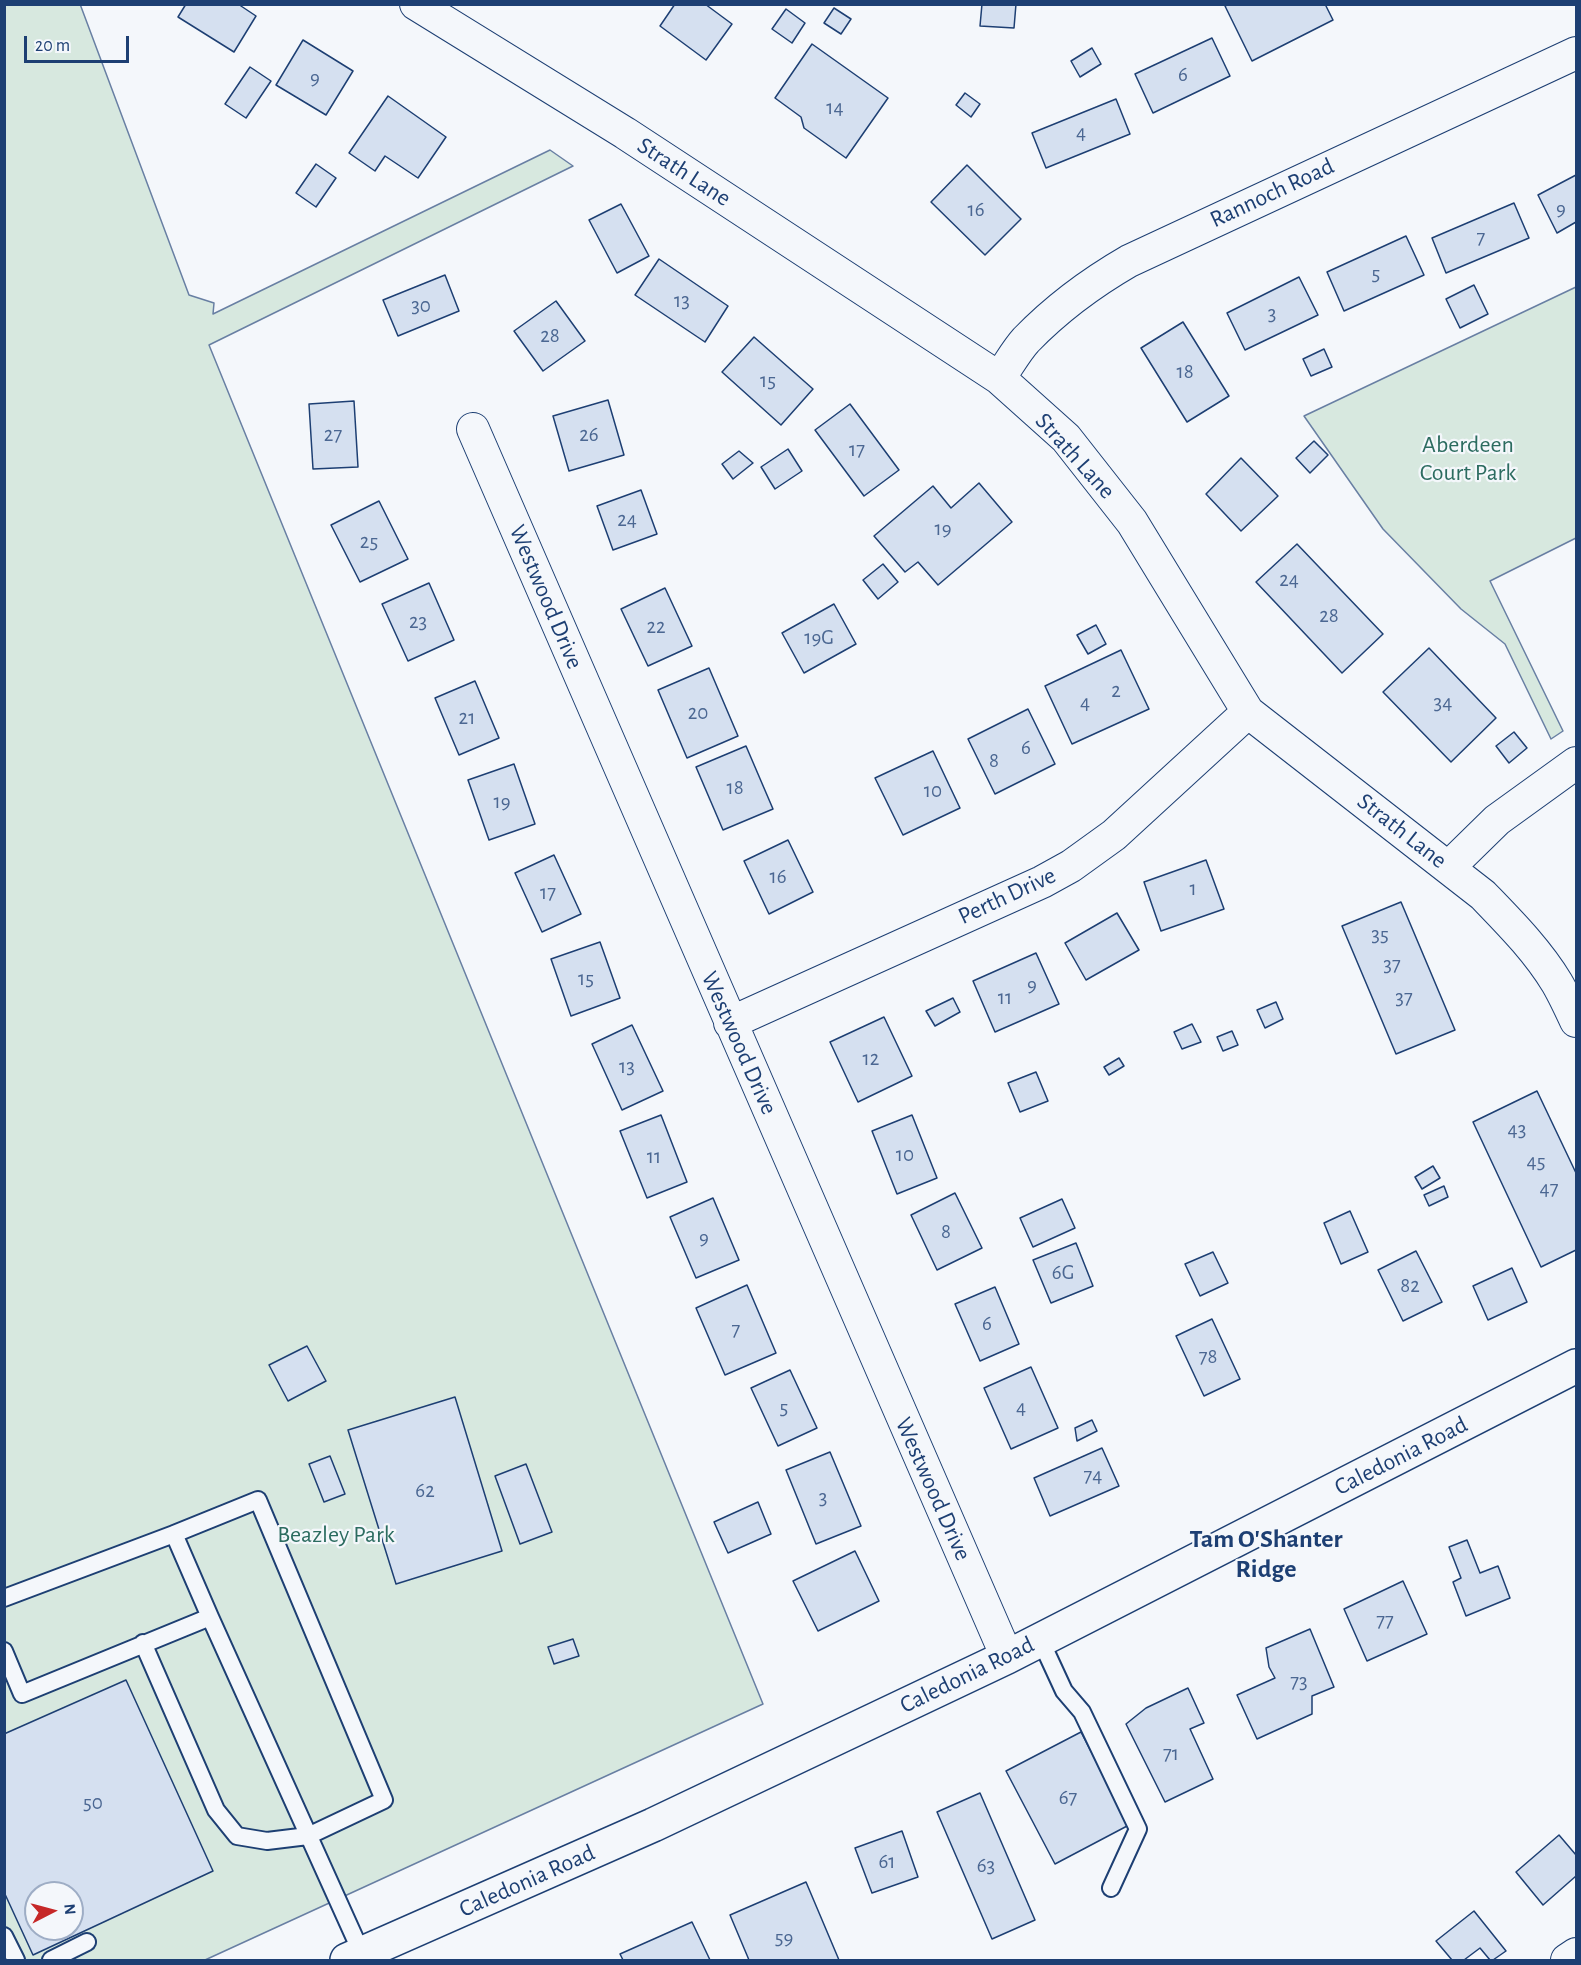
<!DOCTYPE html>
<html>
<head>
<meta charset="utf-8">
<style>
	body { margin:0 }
	#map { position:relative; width:1581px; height:1965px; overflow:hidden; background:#f4f7fb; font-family:"Alegreya Sans",sans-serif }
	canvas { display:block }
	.frame { position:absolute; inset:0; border:6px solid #1d3f73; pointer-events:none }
	.north { position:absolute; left:24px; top:1881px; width:60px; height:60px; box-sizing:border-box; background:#f4f7fb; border:2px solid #9eadc5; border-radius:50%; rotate:84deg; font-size:16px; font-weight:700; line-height:24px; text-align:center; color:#1d3f73 }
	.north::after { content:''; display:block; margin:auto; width:21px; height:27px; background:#c62828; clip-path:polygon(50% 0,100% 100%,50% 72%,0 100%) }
	.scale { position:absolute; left:24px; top:36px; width:105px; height:27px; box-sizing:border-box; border:3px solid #1d3f73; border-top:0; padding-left:8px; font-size:18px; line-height:21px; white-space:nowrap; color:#1d3f73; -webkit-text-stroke:4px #f4f7fb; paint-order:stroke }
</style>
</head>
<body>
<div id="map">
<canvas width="1581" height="1965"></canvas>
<div class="frame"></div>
<div class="north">N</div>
<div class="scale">20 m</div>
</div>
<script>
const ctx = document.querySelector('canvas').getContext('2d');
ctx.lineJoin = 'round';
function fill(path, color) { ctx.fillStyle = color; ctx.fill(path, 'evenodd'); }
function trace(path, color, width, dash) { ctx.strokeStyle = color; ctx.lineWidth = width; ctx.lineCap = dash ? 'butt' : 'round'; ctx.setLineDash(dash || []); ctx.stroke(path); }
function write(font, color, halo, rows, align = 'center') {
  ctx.font = font + ' "Alegreya Sans",sans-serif'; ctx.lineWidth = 4.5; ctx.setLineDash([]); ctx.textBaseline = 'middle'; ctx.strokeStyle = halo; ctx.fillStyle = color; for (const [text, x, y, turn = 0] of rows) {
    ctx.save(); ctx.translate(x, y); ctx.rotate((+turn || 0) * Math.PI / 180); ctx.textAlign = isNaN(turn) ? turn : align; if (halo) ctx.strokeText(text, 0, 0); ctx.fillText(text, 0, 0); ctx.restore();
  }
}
const green = new Path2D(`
	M80,4l109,291 25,8 -1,11 337,-164 23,16 -364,179 554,1359 -558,256h-200l-1,-1955zM36,1893h36v36h-36z
	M1576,287v251l-86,43 73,150 -12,8 -46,-95 -44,-35 -78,-80 -79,-113z`);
const building = new Path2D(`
	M186,4h52l18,12 -22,36 -56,-35z
	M675,4h30l27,20 -26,36 -46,-34z
	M982,4h34l-2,24 -34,-2z
	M1229,4h96l8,16 -81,41 -27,-55z
	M834,8l17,11 -10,15 -17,-11z
	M786,9l19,14 -13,20 -20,-14z
	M1212,38l18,38 -77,37 -18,-39z
	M303,40l50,31 -27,44 -50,-30z
	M812,44l76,54 -42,60 -42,-30 -3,-11 -26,-19z
	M1092,48l9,16 -21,13 -9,-16z
	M250,67l21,14 -25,37 -21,-14z
	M965,93l15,11 -9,13 -15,-12z
	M388,96l58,41 -28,41 -33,-22 -10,15 -26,-18z
	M1116,99l14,35 -84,34 -14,-35z
	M316,164l20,14 -20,29 -20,-14z
	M967,165l54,54 -36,36 -54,-53z
	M1576,175v47l-19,11 -19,-38z
	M1514,203l15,35 -83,35 -14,-35z
	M621,204l28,52 -32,17 -28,-53z
	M1406,236l18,39 -80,36 -17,-39z
	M659,259l69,47 -23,36 -70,-47z
	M445,275l14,36 -61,25 -15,-36z
	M1299,277l19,38 -73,35 -18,-37z
	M1474,285l14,29 -28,14 -14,-29z
	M556,301l29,40 -42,30 -29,-40z
	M1183,322l46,74 -42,26 -46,-74z
	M754,337l59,52 -32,36 -59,-53z
	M1324,349l8,18 -21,9 -8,-17z
	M608,400l16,55 -55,16 -16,-55z
	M354,401l4,66 -45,2 -4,-65z
	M850,404l49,66 -35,26 -49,-66z
	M1314,441l14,14 -18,18 -14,-15z
	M788,449l14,22 -27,18 -14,-22z
	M739,451l14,12 -20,16 -11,-15z
	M1241,458l37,38 -37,35 -35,-37z
	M979,483l33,39 -74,63 -20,-23 -13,10 -31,-36 59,-50 18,22z
	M641,490l16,44 -44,16 -16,-44z
	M379,501l29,58 -48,23 -29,-57z
	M1297,544l86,90 -41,39 -86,-91z
	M883,564l15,18 -20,17 -15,-19z
	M429,583l25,57 -46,21 -26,-57z
	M665,588l27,58 -44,20 -27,-57z
	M834,604l22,40 -52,29 -22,-40z
	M1096,625l10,19 -18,10 -11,-19z
	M1429,648l67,70 -45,44 -68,-70z
	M1121,650l28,59 -77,35 -27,-58z
	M709,668l29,68 -51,22 -29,-68z
	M475,681l24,57 -40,17 -24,-57z
	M1028,709l27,55 -60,30 -27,-55z
	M1514,732l13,16 -18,15 -13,-17z
	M746,746l27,63 -50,21 -27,-63z
	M933,751l27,57 -57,27 -28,-57z
	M514,764l21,60 -46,16 -21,-60z
	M788,840l25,52 -44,22 -25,-53z
	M554,855l27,59 -39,18 -27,-59z
	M1206,860l18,49 -63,22 -17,-49z
	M1401,902l54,128 -59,24 -54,-128z
	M1117,913l22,37 -53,30 -21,-37z
	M600,942l20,56 -49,18 -20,-57z
	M1036,953l23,51 -64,28 -22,-51z
	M953,998l7,14 -25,14 -9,-15z
	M1276,1002l7,17 -18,9 -8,-18z
	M884,1017l28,59 -54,26 -28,-60z
	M1192,1024l9,18 -19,7 -8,-17z
	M632,1025l31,66 -41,19 -30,-66z
	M1232,1031l6,14 -15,6 -6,-14z
	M1119,1058l5,8 -15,9 -5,-8z
	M1036,1072l12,29 -28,11 -12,-29z
	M1537,1091l39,82v77l-35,17 -68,-145z
	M661,1115l26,67 -40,16 -27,-67z
	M912,1115l25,63 -40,16 -25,-63z
	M1433,1166l7,12 -18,11 -7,-12z
	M1444,1186l4,11 -19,9 -5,-11z
	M955,1193l27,55 -45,22 -26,-55z
	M713,1198l26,62 -43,18 -26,-61z
	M1062,1199l13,29 -42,19 -13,-29z
	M1350,1211l18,41 -27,12 -17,-41z
	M1076,1243l17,43 -42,17 -18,-43z
	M1416,1251l26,51 -39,19 -25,-51z
	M1213,1252l15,31 -28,13 -15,-32z
	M1512,1268l15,34 -39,18 -15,-34z
	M747,1285l29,68 -51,22 -29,-67z
	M995,1287l24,57 -39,17 -25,-57z
	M1212,1319l28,60 -36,17 -28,-60z
	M307,1346l19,35 -38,20 -19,-36z
	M1031,1367l27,61 -47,21 -27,-61z
	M790,1370l27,58 -39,18 -27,-58z
	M455,1397l47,154 -106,33 -48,-154z
	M1092,1420l5,11 -20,10 -2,-13z
	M1102,1448l17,38 -69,30 -16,-38z
	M830,1452l31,74 -45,18 -30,-74z
	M330,1456l15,38 -21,8 -15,-38z
	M526,1464l26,68 -32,12 -25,-68z
	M758,1502l13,32 -43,19 -14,-31z
	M1467,1540l13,33 18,-7 12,32 -44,18 -13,-34 8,-4 -12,-31z
	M855,1551l24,50 -61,30 -25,-50z
	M1403,1581l24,53 -60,27 -23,-52z
	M1310,1629l24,58 -22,9v18l-55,25 -20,-44 38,-17 -6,-11 -3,-19z
	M573,1639l6,17 -25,8 -6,-17z
	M126,1680l87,191 -180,84 -29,-63v-158zM36,1893h36v36h-36z
	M1188,1688l16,35 -14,6 23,50 -48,23 -39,-78 20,-16z
	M1081,1732l48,93 -74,39 -49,-93z
	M980,1793l55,127 -43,19 -55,-127z
	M902,1831l16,46 -46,16 -17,-45z
	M1559,1835l17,20v21l-33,29 -27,-33z
	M806,1882l33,78h-90l-19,-45z
	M1474,1911l32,40 -13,9h-3l-10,-12 -16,12h-12l-16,-19z
	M692,1922l18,38h-87l-3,-6z`);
const lane = new Path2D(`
	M4,1598l170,-64 36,83 152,337
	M1040,1639l24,52 18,21 56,117 -27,59
	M143,1643l73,167 21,26 30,5 41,-5 76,-36 -126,-300 -84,34
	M4,1651l18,43 188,-77
	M4,1936l12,24
	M51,1960l36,-18`);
const street = new Path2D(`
	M416,4l209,129 374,245 67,60 66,84 116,190 235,183c27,28 54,55 74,88 7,12 13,25 19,38
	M999,378c9,-12 17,-27 27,-38 31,-32 65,-57 103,-79l447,-208
	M473,429l534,1228
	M1449,867l48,-47 79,-57
	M730,1023l312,-141 29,-16 43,-31 134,-123
	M1567,1960l9,-6`);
const secondary = new Path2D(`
	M347,1960l306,-135 354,-168 569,-291`);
const numberNames = [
	["6",1183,75],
	["9",315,78],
	["14",835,108],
	["4",1081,133],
	["9",1561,209],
	["16",976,210],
	["7",1481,238],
	["5",1376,274],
	["13",682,301],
	["30",421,306],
	["3",1272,314],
	["28",550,336],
	["18",1185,372],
	["15",768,381],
	["27",333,435],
	["26",589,435],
	["17",857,450],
	["24",627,520],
	["19",943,529],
	["25",369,542],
	["24",1289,580],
	["28",1329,616],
	["23",418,622],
	["22",656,627],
	["19G",819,638],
	["2",1116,691],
	["4",1085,703],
	["34",1443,703],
	["20",698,713],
	["21",467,718],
	["6",1026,748],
	["8",994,761],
	["18",735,788],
	["10",933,791],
	["19",502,802],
	["16",778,877],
	["1",1193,889],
	["17",548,893],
	["35",1380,935],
	["37",1392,965],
	["15",586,979],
	["9",1032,985],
	["11",1005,998],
	["37",1404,998],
	["12",871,1059],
	["13",627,1067],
	["43",1517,1130],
	["10",905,1155],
	["11",654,1157],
	["45",1536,1162],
	["47",1549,1189],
	["8",946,1232],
	["9",704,1238],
	["6G",1063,1273],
	["82",1410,1286],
	["6",987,1324],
	["7",736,1330],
	["78",1208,1357],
	["5",784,1408],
	["4",1021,1408],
	["74",1093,1476],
	["62",425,1491],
	["3",823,1498],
	["77",1385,1621],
	["73",1299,1682],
	["71",1171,1754],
	["67",1068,1798],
	["50",93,1803],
	["61",887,1862],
	["63",986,1866],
	["59",784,1938]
];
const streetNames = [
	["Strath Lane",684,172,33],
	["Rannoch Road",1272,193,-25],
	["Strath Lane",1075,456,48],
	["Westwood Drive",546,597,67],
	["Strath Lane",1402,831,38],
	["Perth Drive",1007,896,-25],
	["Westwood Drive",739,1043,66],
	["Caledonia Road",1401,1456,-27],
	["Westwood Drive",933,1489,66],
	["Caledonia Road",967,1675,-26],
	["Caledonia Road",527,1881,-24]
];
const parkNames = [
	["Aberdeen",1468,445],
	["Court Park",1468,473],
	["Beazley Park",336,1535]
];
const neighbourhoodNames = [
	["Tam O'Shanter",1266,1539],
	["Ridge",1266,1569]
];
fill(green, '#d7e8df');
trace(green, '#687fa3', 1.5);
fill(building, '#d5e0f0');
trace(building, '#1d3f73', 1.5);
trace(lane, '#1d3f73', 20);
trace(street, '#1d3f73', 34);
trace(secondary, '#1d3f73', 36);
trace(lane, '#f4f7fb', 16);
trace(street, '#f4f7fb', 32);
trace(secondary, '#f4f7fb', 33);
write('21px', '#4b6792', null, numberNames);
write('24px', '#1d3f73', '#f4f7fb', streetNames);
write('24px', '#2c6c60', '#f4f7fb', parkNames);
write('bold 26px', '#1d3f73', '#f4f7fb', neighbourhoodNames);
</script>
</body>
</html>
